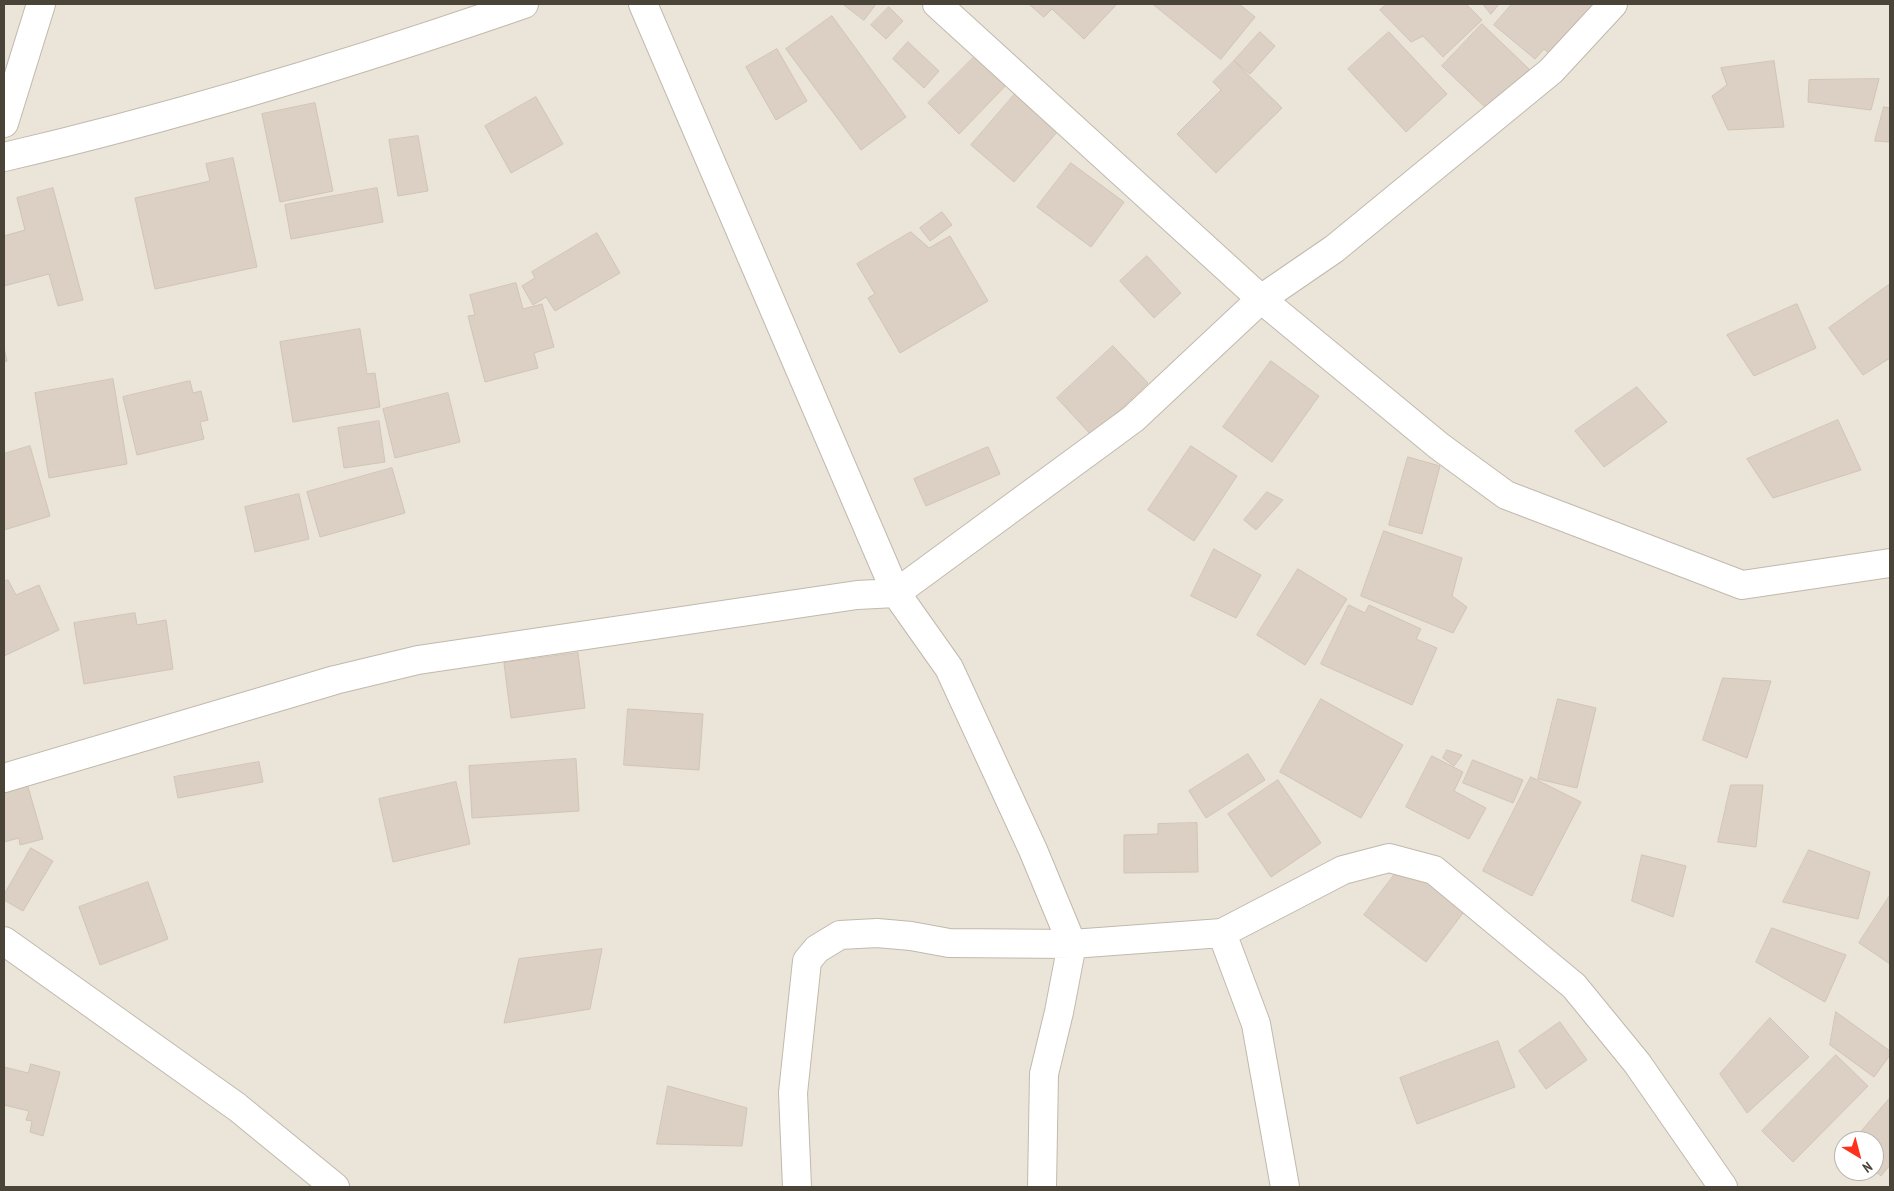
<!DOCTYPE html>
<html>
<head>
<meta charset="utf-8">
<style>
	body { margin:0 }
	#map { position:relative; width:1894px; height:1191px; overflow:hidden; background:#f6f2eb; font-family:"PT Sans Narrow",sans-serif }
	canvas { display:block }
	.frame { position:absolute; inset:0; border:5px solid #4a4338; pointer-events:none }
	.north { position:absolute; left:1834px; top:1131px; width:50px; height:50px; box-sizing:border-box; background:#fff; border:1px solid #b7b4af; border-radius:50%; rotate:143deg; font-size:14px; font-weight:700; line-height:20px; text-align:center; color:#4a4338 }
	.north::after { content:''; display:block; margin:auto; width:18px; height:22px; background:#fe311a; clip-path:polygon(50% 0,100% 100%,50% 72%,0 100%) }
</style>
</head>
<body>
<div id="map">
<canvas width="1894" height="1191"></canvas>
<div class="frame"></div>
<div class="north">N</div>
</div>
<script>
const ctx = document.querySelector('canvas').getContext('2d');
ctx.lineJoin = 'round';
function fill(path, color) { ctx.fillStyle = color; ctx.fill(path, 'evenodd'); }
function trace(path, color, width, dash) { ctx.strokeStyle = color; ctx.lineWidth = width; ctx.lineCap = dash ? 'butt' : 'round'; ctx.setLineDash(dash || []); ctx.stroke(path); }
const residential = new Path2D(`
	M4,4h1886v1183h-1886zM1844,1141h30v30h-30z`);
const building = new Path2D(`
	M843,4h33l-12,16z
	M1029,4h88l-33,35 -32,-30 -8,8z
	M1153,4h86l16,13 -34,42z
	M1387,4h79l16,16 -39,37 -20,-21 -12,6 -31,-32z
	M1483,4h16l-8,10z
	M1512,4h91l-47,55 -12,-10 -9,10 -41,-34z
	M889,7l14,14 -17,18 -15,-14z
	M832,16l74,101 -45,33 -75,-101z
	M1482,24l47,45 -40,42 -47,-45z
	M1260,32l15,14 -25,28 -16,-13z
	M1389,32l58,62 -41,38 -58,-63z
	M908,42l31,29 -15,17 -31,-29z
	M777,49l30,52 -31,19 -30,-53z
	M982,49l30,30 -53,55 -31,-31z
	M1234,61l48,47 -66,65 -39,-39 44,-44 -8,-8z
	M1774,61l10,66 -56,3 -16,-34 15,-11 -6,-17z
	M1879,79l-8,31 -63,-8 1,-22z
	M1021,87l43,37 -50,58 -43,-37z
	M536,97l27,47 -52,29 -26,-47z
	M315,103l18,88 -53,11 -18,-88z
	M1884,107l6,1v34l-15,-1z
	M418,136l10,55 -30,5 -9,-56z
	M233,158l24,109 -102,22 -20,-91 75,-17 -4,-17z
	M1071,163l53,39 -33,45 -54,-40z
	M53,188l30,112 -25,6 -9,-32 -45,12v-50l21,-6 -8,-32z
	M377,188l6,34 -92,17 -6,-34z
	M942,212l10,13 -22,16 -10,-13z
	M911,232l18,16 21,-12 38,65 -88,52 -32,-55 7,-4 -18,-30z
	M597,233l23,40 -65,38 -9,-14 -13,8 -11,-19 13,-8 -3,-6z
	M1147,256l34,37 -27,25 -34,-37z
	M516,283l7,26 19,-5 12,43 -20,6 4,15 -53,14 -17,-66 7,-1 -5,-20z
	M1890,284v74l-27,17 -34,-47z
	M1797,304l19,44 -62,28 -27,-41z
	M360,329l7,45 8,-1 5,34 -87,15 -13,-80z
	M1113,346l35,37 -56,53 -35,-38z
	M4,348l3,13 -3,1z
	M1271,361l48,35 -47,66 -49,-35z
	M113,379l14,85 -78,14 -14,-85z
	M190,381l3,12 8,-2 7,29 -8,2 4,17 -67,16 -14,-58z
	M1637,387l30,35 -63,45 -29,-36z
	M448,393l12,49 -65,16 -12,-49z
	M1838,420l23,50 -88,28 -26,-39z
	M379,421l6,41 -41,6 -6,-40z
	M30,446l20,70 -46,14v-76z
	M1191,446l46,30 -43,65 -46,-31z
	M988,447l12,27 -74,32 -12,-27z
	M1408,457l32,9 -18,68 -33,-9z
	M392,468l13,45 -85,24 -13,-45z
	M1267,492l16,8 -27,30 -12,-10z
	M299,494l10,45 -54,13 -10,-45z
	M1384,531l78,27 -10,38 15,11 -14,26 -92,-37z
	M1214,549l47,26 -25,43 -45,-22z
	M1298,569l49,30 -42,66 -48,-30z
	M8,580l8,15 23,-10 20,45 -55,26v-74z
	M1349,605l16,8 4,-8 52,24 -5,10 21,9 -25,57 -91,-41z
	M135,613l2,12 29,-5 7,49 -89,15 -10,-61z
	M578,653l7,55 -74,10 -7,-55z
	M1723,678l48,3 -24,77 -44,-18z
	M1321,699l82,46 -42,73 -81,-46z
	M1558,699l38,9 -19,80 -39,-9z
	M628,709l75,5 -4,56 -75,-5z
	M1447,750l15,5 -8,11 -11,-8z
	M1248,754l17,26 -59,38 -17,-27z
	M1432,756l31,16 -9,19 32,17 -17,31 -63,-32z
	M576,759l3,52 -107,7 -3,-52z
	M1473,760l50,20 -10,23 -50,-20z
	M259,762l4,20 -85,16 -4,-21z
	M24,773l19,66 -23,6 -1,-7 -15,4v-63z
	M1531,777l50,25 -49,94 -49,-25z
	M1278,780l43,63 -50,34 -43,-63z
	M456,782l14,62 -77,18 -14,-63z
	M1731,785h32l-7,62 -38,-5z
	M1197,823l1,49 -74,1v-38l34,-1v-10z
	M31,848l22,13 -30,50 -19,-11v-5z
	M1809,850l61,22 -12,47 -75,-17z
	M1642,855l44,11 -13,51 -41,-16z
	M1404,862l62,47 -40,53 -62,-47z
	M148,882l20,57 -68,26 -21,-58z
	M1889,897l1,1v66l-31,-21z
	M1772,928l74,27 -21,47 -69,-40z
	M602,949l-12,60 -86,14 15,-64z
	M1836,1012l54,39v4l-16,22 -44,-32z
	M1770,1018l39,39 -62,56 -27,-39z
	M1560,1022l27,38 -41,29 -27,-38z
	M1498,1041l17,46 -98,37 -17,-46z
	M1836,1055l32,31 -75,76 -31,-31z
	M31,1064l29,8 -17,64 -13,-4 2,-11 -6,-1 3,-9 -25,-6v-38l24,6z
	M668,1086l79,22 -5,38 -85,-2z
	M1890,1098v67l-9,11 -7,-6v-29h-21z`);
const street = new Path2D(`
	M643,4l253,589 237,-174 128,-120 73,-50 217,-178 62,-67
	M937,4l324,295 178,147 67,49 236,90 148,-22
	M4,123l37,-119
	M4,157c176,-41 349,-94 520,-153
	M4,778l331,-98 83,-20 439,-65 39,-2 53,75 84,182 39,94 150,-11 34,91 29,163
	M1222,933l121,-63 46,-12 45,12 140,116 63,77 86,124
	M4,941l233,166 98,80
	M797,1187l-4,-94 14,-132 10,-12 23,-14 37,-2 34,3 38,7 123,1 -13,68 -15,62 -2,113`);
fill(residential, '#eae4d9');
fill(building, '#dbd0c3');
trace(building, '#d3c5b3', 1);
trace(street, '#c2b9ad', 30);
trace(street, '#fff', 28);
</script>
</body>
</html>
